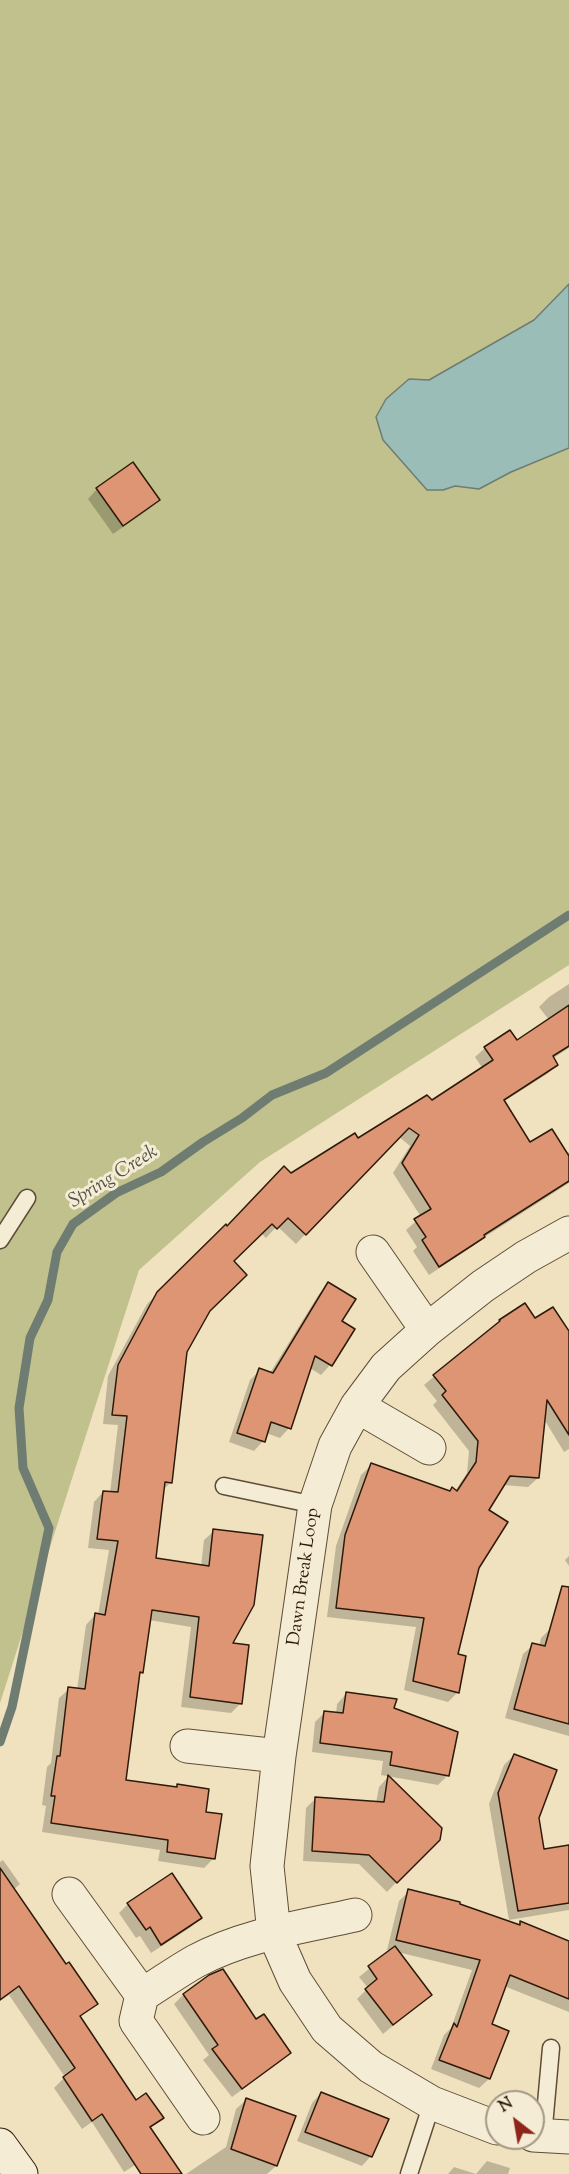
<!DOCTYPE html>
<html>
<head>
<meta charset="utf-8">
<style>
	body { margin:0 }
	#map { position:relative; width:569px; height:2174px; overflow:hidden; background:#f0e2bf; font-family:"Sorts Mill Goudy",serif }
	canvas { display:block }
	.north { position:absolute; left:485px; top:2090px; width:60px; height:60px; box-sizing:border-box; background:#f5ecd5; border:2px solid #a59884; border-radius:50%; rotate:329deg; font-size:16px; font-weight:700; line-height:24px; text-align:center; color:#2d1a0a }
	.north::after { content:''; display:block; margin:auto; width:21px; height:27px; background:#8f2418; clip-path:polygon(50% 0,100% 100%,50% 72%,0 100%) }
</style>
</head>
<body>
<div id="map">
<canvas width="569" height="2174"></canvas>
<div class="north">N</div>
</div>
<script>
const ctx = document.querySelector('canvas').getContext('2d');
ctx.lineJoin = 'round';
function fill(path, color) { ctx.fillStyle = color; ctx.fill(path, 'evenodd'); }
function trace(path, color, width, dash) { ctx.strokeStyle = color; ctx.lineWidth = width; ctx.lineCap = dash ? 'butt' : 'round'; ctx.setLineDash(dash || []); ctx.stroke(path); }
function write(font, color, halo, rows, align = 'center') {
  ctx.font = font + ' "Sorts Mill Goudy",serif'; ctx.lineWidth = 6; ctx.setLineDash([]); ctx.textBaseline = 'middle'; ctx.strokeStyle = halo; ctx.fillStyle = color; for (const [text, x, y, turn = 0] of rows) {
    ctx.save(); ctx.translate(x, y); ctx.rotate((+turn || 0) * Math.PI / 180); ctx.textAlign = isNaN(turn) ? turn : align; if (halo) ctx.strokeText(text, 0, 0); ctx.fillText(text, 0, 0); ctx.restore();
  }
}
const green = new Path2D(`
	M0,0h569v965l-309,197 -121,108 -139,433z`);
const water = new Path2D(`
	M569,284v164l-58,24 -32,17 -24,-3 -12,4h-16l-44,-50 -7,-23 10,-18 23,-20 20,1 105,-60z`);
const shadow = new Path2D(`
	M97,489l61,10 -9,10 -36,25 -25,-35z
	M569,984v64l-17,11 5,6 -10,9 -44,28 27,42 36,10 3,-2v31l-89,57 -7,6 -44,29 -16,-24 4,-4 -11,-17 15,-13 -28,-44 17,-27 -12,-10 -102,108 -19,-18 -11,12 -5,-5 -29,29 -46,89 -15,131 -9,9 -8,68 47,7 3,-26 10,-9 27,172 -10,10 -50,-6 10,-80 -42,-7 -7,52 -4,4 -13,105 50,7 3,-3 26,28 10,45 -10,10 -46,-7 2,-11 -118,-18 4,-26 -4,-1 5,-38 4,-4 8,-65 10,-9 8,1 9,-65 9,-10h3l11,-65 -21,-2 6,-46 9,-10 7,1 8,-68 -15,-1 5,-48 39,-72 79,-78 1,2 64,-53 140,-73 52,-33 -8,-12 10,-9 31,-6 33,-22 -10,-13 10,-10z
	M328,1284l12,37 13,8 -23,36 -9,10 -11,-7 -21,60 -9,10 -14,-5 -3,8 -9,10 -25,-9 21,-62 10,-10 10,3 49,-79z
	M524,1305l11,15 34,14v115l-5,3 -20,-33 -6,59 -10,9 -25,-2 -17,25 -9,57 -21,89 9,1 -8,36 -9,9 -44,-12 12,-63 -89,-10 9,-71 25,-71 10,-10 78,27 6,-1 12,-18 2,-22 -36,-46 4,-4 -13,-16 76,-64z
	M569,1556v10l-4,-6z
	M551,1628l18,6v102l-64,-18 18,-64 10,-9 6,1 2,-8z
	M346,1694l46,15 56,66 -10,10 -57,-10 2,-14 -71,-9 3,-30 10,-10 11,2 1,-10z
	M514,1755l23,62 6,34 26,-5v64l-60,10 -20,-116 15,-39z
	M388,1777l50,62 -51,53 -28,-28 -56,-3 3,-53 10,-10 60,5 3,-16z
	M3,1860l17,24 -7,6 53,76 30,38 -17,14 57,84 26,16 -13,11 2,26 -27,17 -32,-50 -10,7 -28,-41 11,-11 -56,-82 -9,6v-139z
	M409,1891l49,14 60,21 2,-3 49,19v70l-65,-26 -14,39 -1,54 -10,9 -48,-19 13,-34 7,-7 21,-58 -75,-18 33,43 -47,39 -26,-35 11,-11 -9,-11 32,-26 -4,-1 12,-49z
	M128,1904l72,14 -9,9 -40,26 -11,-17 -4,2 -17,-25z
	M183,1995l107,57 -10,10 -48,35 -29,-37 6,-5 -35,-51z
	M321,2093l50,63 -9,10 -65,-25 15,-38z
	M246,2100l48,17 -18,49 -9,8h-81l40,-27 10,-38z
	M487,2161l23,7 -2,6h-60l6,-7 22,7z`);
const stream = new Path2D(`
	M0,1742l12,-35 37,-179 -26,-60 -4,-60 11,-70 18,-38 9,-48 16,-28 43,-31 45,-21 42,-30 39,-24 30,-23 54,-22 243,-158`);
const building = new Path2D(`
	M133,462l27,38 -37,26 -27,-38z
	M569,1005v41l-16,10 5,9 -54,35 26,42 22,-13 17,27v25l-85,54 1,2 -46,30 -17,-27 4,-3 -12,-18 17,-10 -29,-46 17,-28 -10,-7 -103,107 -18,-17 -11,11 -5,-5 -38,37 13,14 -37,36 -23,41 -15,131 -7,-1 -9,76 53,8 4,-37 50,6 -9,70 -21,38 16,2 -7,59 -52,-7 9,-80 -47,-7 -9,63 -3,-1 -14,108 51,7v-3l32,5 -3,23 16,2 -7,45 -48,-7 1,-12 -117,-17 4,-27h-4l6,-40h3l8,-69 17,2 10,-76 10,2 13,-74 -21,-2 6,-48 15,1 9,-76 -15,-1 6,-50 39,-73 69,-68 1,2 57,-60 7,7 64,-40 3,5 69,-43 5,5 61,-40 -9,-13 26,-17 7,10z
	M328,1282l28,17 -14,22 13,8 -23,37 -17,-10 -24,73 -20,-7 -6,20 -28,-9 22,-65 14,5z
	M525,1303l10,15 18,-11 16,24v104l-22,-35 -8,78 -29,-2 -21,34 19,12 -29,46 -21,86 8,2 -7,37 -46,-12 11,-63 -88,-10 9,-73 26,-72 79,28 2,-4 5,4 19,-29 2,-21 -36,-46 4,-4 -13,-16 67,-54 -1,-1z
	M562,1586l7,1v137l-55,-15 18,-66 13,3z
	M346,1692l51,7 -3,9 64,24 -9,44 -59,-11 2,-13 -72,-9 4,-32 19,2z
	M514,1754l43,16 -18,48 5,31 25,-4v58l-51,8 -20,-118z
	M388,1775l54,53 -2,12 -43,43 -28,-28 -57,-4 3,-54 69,5z
	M0,1868l66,96 3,-2 29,42 -18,12 56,84 10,-7 18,25 -14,9 32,47h-41l-39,-60 -10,7 -29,-44 12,-9 -56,-82 -19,14z
	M172,1873l30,45 -41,27 -11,-18 -4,3 -19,-27z
	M408,1889l52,13v2l60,21v-4l49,20v58l-59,-24 -18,49 17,7 -19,48 -51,-19 15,-37 3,4 23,-67 -84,-20z
	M395,1946l37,49 -39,30 -28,-36 12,-10 -9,-13z
	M223,1969l33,50 8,-5 27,39 -49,36 -30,-40 6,-4 -35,-51 26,-19z
	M321,2092l68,27 -17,38 -67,-25z
	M246,2098l50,18 -19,50 -46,-17z`);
const service = new Path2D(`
	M0,1240l27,-42
	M224,1486l91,19
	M543,2137l8,-89
	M409,2174l23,-71`);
const minor = new Path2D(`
	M373,1252l54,78
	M357,1406l72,42
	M187,1746l92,10
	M69,1894l73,101
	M203,2118l-67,-97 6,-26c18,-11 36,-24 54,-34 48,-26 106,-34 159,-46
	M497,2128l-65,-25 -61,-36 -44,-38 -32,-48 -21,-48 -7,-67 12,-110 36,-251 20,-59 22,-40 29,-39 41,-37 56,-44 43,-29 43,-24
	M533,2135l36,2`);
const secondary = new Path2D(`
	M0,2145l21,29`);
const streetNames = [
	["Dawn Break Loop",305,1577,-82]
];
const waterNames = [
	["Spring Creek",114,1178,-32]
];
fill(green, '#c1c18d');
fill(water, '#9bbdb8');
trace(water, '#6f7c72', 1.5);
fill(shadow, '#0003');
trace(stream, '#6f7c72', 9);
fill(building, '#de9574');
trace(building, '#2d1a0a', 1.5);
trace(service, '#5e4c37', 19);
trace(minor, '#5e4c37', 35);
trace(secondary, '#2d1a0a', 35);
trace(service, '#f5ecd5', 16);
trace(minor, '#f5ecd5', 33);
trace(secondary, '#f5ecd5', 33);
write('18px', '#2d1a0a', '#f5ecd5', streetNames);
write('italic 20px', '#545347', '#f5ecd5', waterNames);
</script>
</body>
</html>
